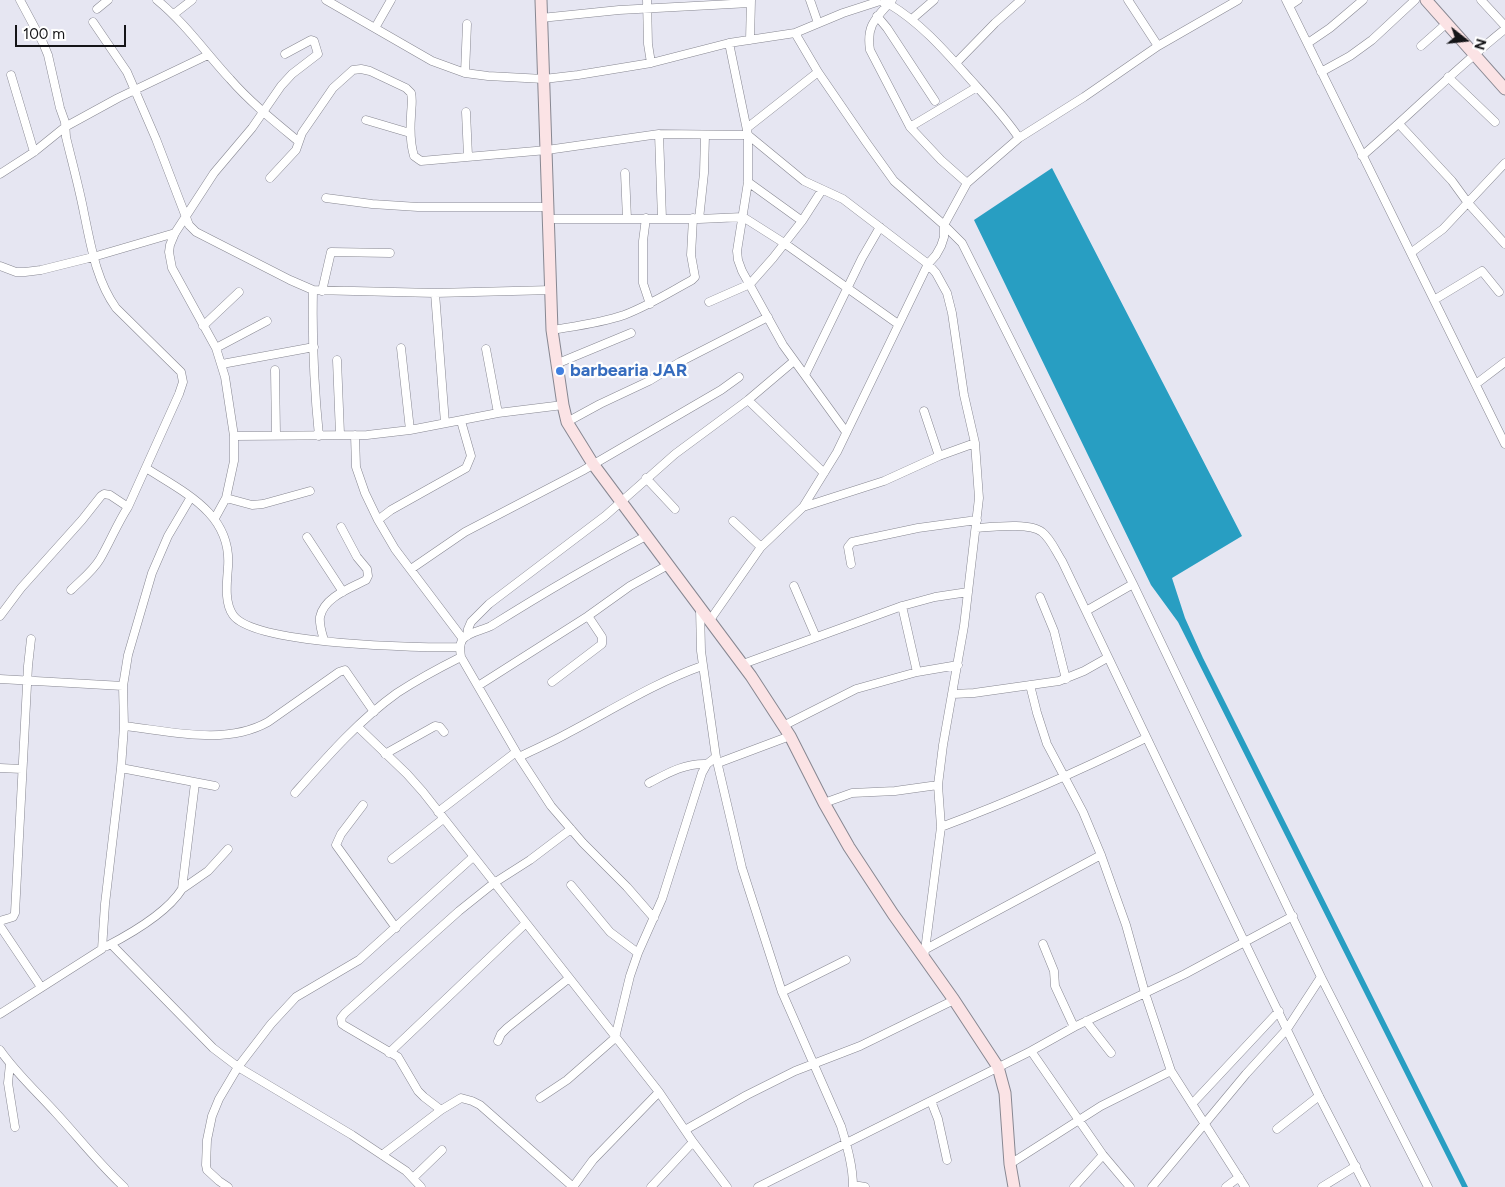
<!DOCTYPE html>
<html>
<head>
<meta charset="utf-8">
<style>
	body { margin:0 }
	#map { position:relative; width:1505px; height:1187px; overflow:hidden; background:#e6e6f2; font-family:Figtree,sans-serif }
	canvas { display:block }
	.north { position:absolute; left:1440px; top:15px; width:50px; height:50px; -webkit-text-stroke:4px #fff; paint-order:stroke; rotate:106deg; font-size:14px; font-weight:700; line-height:20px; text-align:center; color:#151518 }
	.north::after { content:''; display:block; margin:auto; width:18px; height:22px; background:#151518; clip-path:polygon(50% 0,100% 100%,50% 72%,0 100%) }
	.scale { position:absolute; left:15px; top:25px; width:111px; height:22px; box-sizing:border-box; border:2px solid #151518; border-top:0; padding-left:6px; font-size:15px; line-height:18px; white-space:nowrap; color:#151518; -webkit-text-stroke:4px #fff; paint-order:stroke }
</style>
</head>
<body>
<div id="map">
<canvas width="1505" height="1187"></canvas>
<div class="north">N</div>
<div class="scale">100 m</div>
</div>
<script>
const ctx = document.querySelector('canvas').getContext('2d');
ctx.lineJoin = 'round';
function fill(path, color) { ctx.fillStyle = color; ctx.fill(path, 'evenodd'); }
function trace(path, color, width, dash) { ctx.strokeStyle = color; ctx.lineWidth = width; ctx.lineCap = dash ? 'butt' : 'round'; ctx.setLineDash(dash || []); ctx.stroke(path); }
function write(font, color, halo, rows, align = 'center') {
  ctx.font = font + ' Figtree,sans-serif'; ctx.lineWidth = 4.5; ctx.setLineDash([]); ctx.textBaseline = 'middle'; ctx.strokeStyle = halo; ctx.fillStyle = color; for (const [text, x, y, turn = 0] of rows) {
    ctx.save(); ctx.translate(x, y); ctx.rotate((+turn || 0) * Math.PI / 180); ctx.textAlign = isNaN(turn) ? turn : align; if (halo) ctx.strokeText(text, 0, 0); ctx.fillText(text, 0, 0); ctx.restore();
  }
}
const water = new Path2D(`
	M1052,168l190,368 -70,42 13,40 18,40 265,529h-6l-284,-565 -27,-37 -177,-365z`);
const street = new Path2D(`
	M20,0l23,43 5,12 12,53 5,14 1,15c6,25 13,50 18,76 7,33 12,67 32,95l65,64 2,10 -4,12 -51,113c-11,17 -18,35 -28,52 -7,12 -19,21 -29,31
	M157,0c28,23 49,53 73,79 20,23 45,43 68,62
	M326,0l106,61 33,12 23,3 56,3 34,-4 73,-12 78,-20 66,-10 48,-20 34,-11
	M647,0l1,44 3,19
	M810,0l8,23
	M892,0c-16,18 -26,25 -22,50l40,77 31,33 26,23
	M1128,0l30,46
	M1286,0l219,444
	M1481,0l24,26
	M884,3l5,1c32,19 56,47 81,75 18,20 35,38 49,59
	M1289,6l9,-6
	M97,9l11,-9
	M174,14l18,-14
	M877,16l10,12 48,73
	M541,18l78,-8 131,-7
	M912,19l22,-19
	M93,22l34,50 29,67 33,86 7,7 94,48 23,10 122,3 117,-3
	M375,28l16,-28
	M795,33l23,39 48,70 28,39 50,44 18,18 171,341 188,393 107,210
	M750,40l1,-40
	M729,43l19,92v47l-11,69 1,9 4,11 41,74 63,87
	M1308,43l22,-15 33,-28
	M1421,46l26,-23
	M956,63l39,-40 26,-23
	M1321,72l29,-16 22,-16 43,-40
	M465,73l2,-49
	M11,75l23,77
	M1448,77l47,45
	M466,112l2,44
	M366,120l44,13
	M1399,124l53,57 16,22 37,41
	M910,127l67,-40
	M747,128l71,-56
	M659,134l3,85
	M1362,156c49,-42 93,-87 143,-127
	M625,173l2,46
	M0,174l34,-22 31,-25 53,-29 90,-43
	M270,178l26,-28 6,-17 31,-45 20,-18 8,-1 9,2 36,17 5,5c2,8 0,15 0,23 -1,14 -1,27 3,40l7,5 126,-11 112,-16 89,1 56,46 39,18 85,65 8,9 11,20 5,20 12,82 11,48 4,55 -15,128 -21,119 -5,40 3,42 -17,131
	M748,182l54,39
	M326,198l46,6 46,3h129
	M646,218l-3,23v42l7,21
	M548,219h151l44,-2 41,26 114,81
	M699,219l5,-46 1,-38
	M1412,252l31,-23 62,-66
	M0,266l16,6h9l16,-2 52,-13 82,-24
	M313,290c-1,48 1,97 6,146
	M322,291l9,-39 59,1
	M435,293l10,130
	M1434,300l48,-29 17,21
	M709,302l41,-18 23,-26 29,-37 20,-31
	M203,326l36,-34
	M552,330c24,-4 49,-7 72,-15 24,-9 46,-23 68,-35l3,-3 -4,-22 2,-37
	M216,348l51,-27
	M401,348l9,82
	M486,349l12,64
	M337,360l3,74
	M222,364l92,-17
	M556,364l75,-31
	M275,370l1,65
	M805,375l57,-117 18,-31
	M1476,384l29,-22
	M748,400l76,73
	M924,411l15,45
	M567,422l33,-18 49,-23 31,-19 88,-45
	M355,435l1,32 9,26 13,27 17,29 68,90
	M234,436l133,-1 43,-5 88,-17 65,-8
	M146,468c39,25 86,46 82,99 -1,15 -4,35 5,48 21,30 187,33 227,32
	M646,478l29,31
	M226,498l26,7 11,-1 47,-13
	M803,507l81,-26 55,-25 36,-13
	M215,518l11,-20 8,-37v-25l-9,-59 -9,-29 -44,-80 -3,-16 1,-7 5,-12 39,-60 38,-45 29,-42 11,-12 26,-20 -4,-13 -3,-1 -26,14
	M378,520l13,-10 75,-42 5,-12 -10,-35
	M733,521l28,26
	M976,528c16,-1 54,-6 66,4 9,7 14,20 20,29l182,380 75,155 47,91
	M646,536c-53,28 -104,58 -155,90 -8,4 -22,6 -28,13 -4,5 -3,12 -2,18l58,100 32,49 32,37 44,44 27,31
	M307,537l36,55
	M851,564l-3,-17 4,-5 66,-14 59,-8
	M411,569l54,-37 117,-61 139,-81 18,-13
	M794,586l22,51
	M1040,597l14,34 12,48
	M902,606l15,66
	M700,608l1,43 15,106 26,111 40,124 59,134c6,20 12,40 12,61
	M1086,611l47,-27
	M0,616l21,-28 61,-68 19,-24 3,-2 6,1 18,12
	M710,620l51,-73 42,-40 34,-55 91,-188 8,-9 5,-9 3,-9v-12l23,-42 52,-45 65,-41 74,-51 80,-46
	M467,636l1,-7 3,-7 18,-18 116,-88 70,-62 73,-54 46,-39
	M324,640c-2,-7 -5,-15 -4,-23 4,-20 31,-29 46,-37l2,-4 -1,-7 -10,-12 -16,-30
	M743,664l159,-58 33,-9 33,-5
	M0,679l123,7
	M552,682l50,-38v-7l-14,-21
	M1030,685l7,28 10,31 36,68 18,43 25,70 19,68 26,78 74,116
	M478,686l110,-70 42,-30 38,-21
	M953,694l21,-1 85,-12 25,-10 23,-13
	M124,726c46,5 101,20 144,-4l71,-50 6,-2 29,42
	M783,726l73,-37 61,-17 41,-7
	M358,727l49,47 16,18 236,300 34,50 34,45
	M385,754l50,-28 5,1 4,5
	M519,757c16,-8 33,-15 49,-24 44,-23 86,-50 134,-67
	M718,763l72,-27
	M0,768l22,1
	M121,768l94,18
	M649,783c19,-10 36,-20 58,-19
	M295,793c31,-35 63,-72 102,-100 20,-13 42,-25 64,-36
	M824,803l28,-10 43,-2 43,-6
	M363,805l-22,29 -5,11 60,83
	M438,812l78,-60
	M941,827c70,-26 138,-56 205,-89
	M571,829l-41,31 -36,23 -35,28 -114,102 -4,5 1,6 3,2 53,31 20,34 6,6 17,13 20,-12 11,3 8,4 93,82
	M392,859l51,-40
	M571,885l39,47 28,21
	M182,889l26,-18 20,-22
	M0,921l13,-4 2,-4 13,-247 3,-27
	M0,926l41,61
	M111,944l102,104 25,19 114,68 54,36 15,16
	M1043,944l11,27 1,15 19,41
	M107,946c25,-13 60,-33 75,-57l13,-106
	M926,949l175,-94
	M782,992l64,-32
	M0,1014l102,-65 3,-45 16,-136 3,-42 -1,-40 5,-31 24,-82 16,-37 23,-39
	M1086,1021l25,32
	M498,1041l3,-7 6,-6 61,-49
	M0,1050c16,23 37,42 56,63 23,25 43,51 68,74
	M1031,1051l72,104 27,32
	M389,1053l136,-129
	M10,1064l-2,19 7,44
	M540,1098l27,-18 48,-42 15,-62 8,-23 24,-54 40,-126 5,-9 9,-7
	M931,1101l7,18 9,41
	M1192,1104l87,-93
	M1277,1129l42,-33
	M685,1130l62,-35 48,-24 65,-25 94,-46
	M382,1155l59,-45
	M1010,1164l91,-58 70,-35
	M413,1178l29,-28
	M853,1185l12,2
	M228,1187l-9,-6 -12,-11 -1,-5 1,-25 5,-24 7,-17 19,-32 33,-43 25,-27 63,-37 114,-103
	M573,1187l20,-27 66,-68
	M651,1187l42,-45
	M758,1187l273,-136 43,-24 111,-53 108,-58
	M1074,1187l29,-32
	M1152,1187l94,-113 41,-45 34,-52
	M1226,1187l13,-10
	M1322,1187l34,-21`);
const secondary = new Path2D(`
	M541,0l11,330 11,75 4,17 26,42 158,212 39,60 34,67 25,44 44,67 61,86 44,67 7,26 5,71 4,23
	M1426,0l79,89`);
const markers = [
	[560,371,5,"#3f7fe0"]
];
const shopNames = [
	["barbearia JAR",570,371]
];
fill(water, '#289ec2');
trace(street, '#878791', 9);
trace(secondary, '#878791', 13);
trace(street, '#fff', 8);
trace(secondary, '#fbe3e5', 11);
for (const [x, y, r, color] of markers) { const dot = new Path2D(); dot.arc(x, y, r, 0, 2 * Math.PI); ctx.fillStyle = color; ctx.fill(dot); trace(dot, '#fff', 2); }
write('bold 18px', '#366cbe', '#fff', shopNames, 'left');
</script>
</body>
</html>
